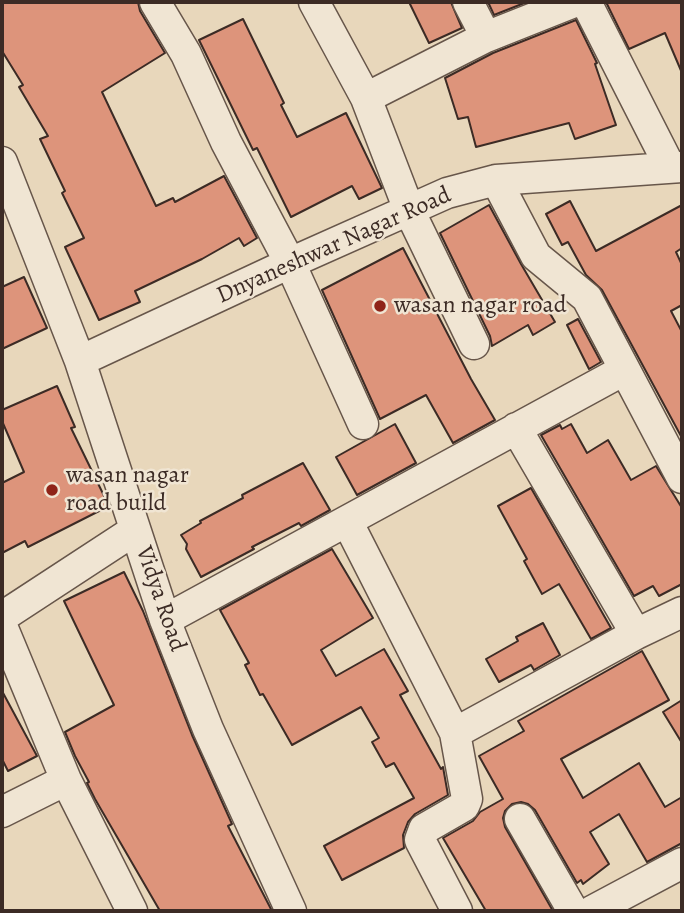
<!DOCTYPE html>
<html>
<head>
<meta charset="utf-8">
<style>
	body { margin:0 }
	#map { position:relative; width:684px; height:913px; overflow:hidden; background:#e8d7bb; font-family:Alegreya,serif }
	canvas { display:block }
	.frame { position:absolute; inset:0; border:4px solid #3c2b25; pointer-events:none }
</style>
</head>
<body>
<div id="map">
<canvas width="684" height="913"></canvas>
<div class="frame"></div>
</div>
<script>
const ctx = document.querySelector('canvas').getContext('2d');
ctx.lineJoin = 'round';
function fill(path, color) { ctx.fillStyle = color; ctx.fill(path, 'evenodd'); }
function trace(path, color, width, dash) { ctx.strokeStyle = color; ctx.lineWidth = width; ctx.lineCap = dash ? 'butt' : 'round'; ctx.setLineDash(dash || []); ctx.stroke(path); }
function write(font, color, halo, rows, align = 'center') {
  ctx.font = font + ' Alegreya,serif'; ctx.lineWidth = 5; ctx.setLineDash([]); ctx.textBaseline = 'middle'; ctx.strokeStyle = halo; ctx.fillStyle = color; for (const [text, x, y, turn = 0] of rows) {
    ctx.save(); ctx.translate(x, y); ctx.rotate((+turn || 0) * Math.PI / 180); ctx.textAlign = isNaN(turn) ? turn : align; if (halo) ctx.strokeText(text, 0, 0); ctx.fillText(text, 0, 0); ctx.restore();
  }
}
const building = new Path2D(`
	M2,2h136l2,9 25,42 -63,39 54,114 17,-8 2,4 49,-26 33,62 -13,8 -5,-8 -37,21 -67,32 5,11 -41,18 -34,-73 19,-9 -22,-45 3,-2 -25,-52 8,-3 -29,-49 4,-2 -21,-34z
	M409,2h42l11,26 -33,15z
	M488,2h39l-33,13z
	M606,2h76v71l-17,-40 -36,16z
	M243,19l41,84 -3,2 16,32 49,-24 36,75 -23,11 -7,-13 -61,31 -34,-69 -4,2 -54,-110z
	M576,20l21,43 -2,1 21,61 -41,14 -6,-16 -93,24 -8,-30 -10,2 -13,-41 48,-25z
	M570,201l26,50 86,-46v43l-6,4 6,13v40l-11,6 11,21v106l-80,-148 -16,-15 -18,-33 -6,3 -16,-31z
	M489,205l32,59 34,58 -22,13 -5,-10 -36,21 -2,-10 -50,-103z
	M403,248l68,131 24,41 -42,23 -27,-48 -46,24 -58,-129z
	M24,277l23,51 -45,21v-62z
	M578,319l23,43 -12,7 -22,-44z
	M57,386l18,41 -4,1 38,78 -81,41 -3,-6 -23,12v-70l22,-11 -22,-51v-11z
	M395,424l21,39 -59,32 -21,-38z
	M571,424l16,29 21,-13 23,40 25,-14 26,42v76l-23,12 -6,-10 -19,10 -93,-161 19,-10 2,4z
	M303,463l27,47 -29,16 -2,-3 -47,24 2,2 -53,28 -15,-28 1,-5 -6,-9 20,-12 -1,-2 43,-23 -1,-3z
	M531,488l80,140 -20,11 -32,-55 -17,10 -18,-33 3,-2 -29,-53z
	M332,549l41,69 -52,32 15,26 48,-27 24,42 -8,4 41,74 2,-2 5,28 -33,19 -7,8 -5,13 1,13 -62,32 -18,-34 90,-48 -20,-35 -8,4 -14,-25 7,-4 -18,-31 -69,38 -29,-51 -3,1 -15,-30 4,-2 -29,-53z
	M124,572l19,39 49,124 40,89 -4,2 44,85h-112l-65,-112 -8,-16 2,-1 -14,-26 -10,-24 49,-27 -50,-104z
	M543,623l17,32 -26,15 -3,-5 -32,17 -13,-23 32,-18 -2,-4z
	M642,651l27,49 -108,59 22,39 56,-35 26,44 17,-10v46l-35,19 -28,-48 -29,18 19,32 -26,20 -2,-4 -4,3 -42,-73 -7,-6 -7,-2 -9,2 -7,7 -2,7 2,9 48,84h-67l-43,-73 30,-17 7,-9 23,-13 -24,-43 45,-25 -6,-10z
	M2,691l35,65 -29,15 -6,-12z
	M682,700v43l-19,-31z`);
const minor = new Path2D(`
	M155,2l31,52 40,88 64,121 73,161
	M314,2l52,96 43,112 65,134
	M468,2l18,35
	M586,2l84,165
	M366,98l120,-61 88,-35
	M2,162l78,199 85,259 43,109 83,182
	M496,180l40,76 51,42 95,180
	M80,361l210,-98 157,-70 49,-13 186,-13
	M516,428l120,206
	M347,521l108,212 12,66 -3,7 -40,23 -4,11 37,71
	M2,617l133,-87
	M165,620l459,-250
	M2,626l64,154 -64,32
	M455,733l181,-99 46,-22
	M66,780l66,131
	M520,819l53,92
	M592,911l90,-48`);
const markers = [
	[380,306,7,"#8f2418"],
	[52,490,7,"#8f2418"]
];
const streetNames = [
	["Dnyaneshwar Nagar Road",334,246,-24],
	["Vidya Road",160,599,71]
];
const poiNames = [
	["wasan nagar road",394,306],
	["wasan nagar",66,476],
	["road build",66,504]
];
fill(building, '#dd947b');
trace(building, '#3c2b25', 2);
trace(minor, '#67564a', 33);
trace(minor, '#f0e5d3', 30);
for (const [x, y, r, color] of markers) { const dot = new Path2D(); dot.arc(x, y, r, 0, 2 * Math.PI); ctx.fillStyle = color; ctx.fill(dot); trace(dot, '#f0e5d3', 2.5); }
write('24px', '#3c2b25', '#f0e5d3', streetNames);
write('24px', '#3c2b25', '#f0e5d3', poiNames, 'left');
</script>
</body>
</html>
